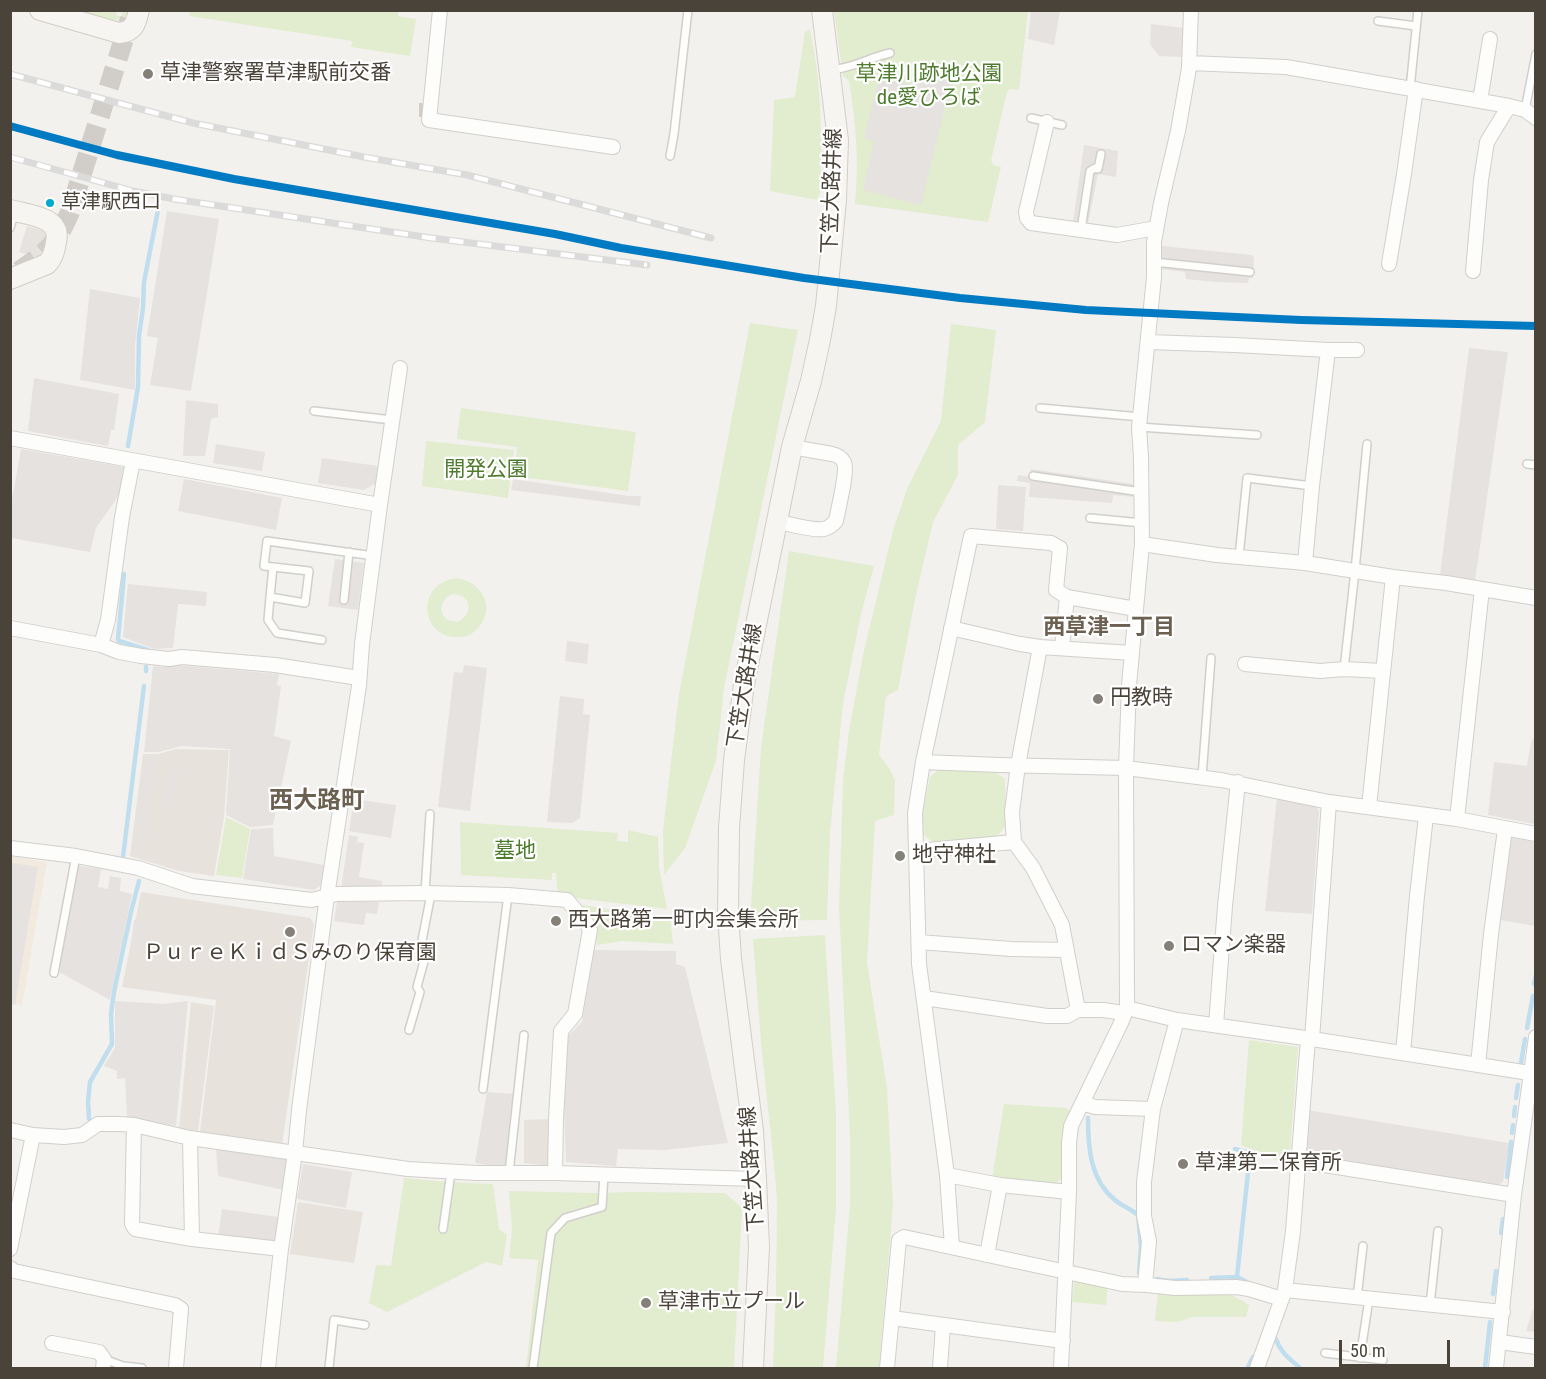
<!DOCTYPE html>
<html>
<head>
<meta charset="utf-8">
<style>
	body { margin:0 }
	#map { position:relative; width:1546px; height:1379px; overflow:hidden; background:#f3f1ee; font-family:"Roboto Condensed",sans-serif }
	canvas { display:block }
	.frame { position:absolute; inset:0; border:12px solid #4a4339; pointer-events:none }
	.scale { position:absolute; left:1339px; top:1340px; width:111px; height:27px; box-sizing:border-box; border:3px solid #4a4339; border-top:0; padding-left:8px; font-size:18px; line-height:21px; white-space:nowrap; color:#4a4339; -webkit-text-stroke:4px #fff; paint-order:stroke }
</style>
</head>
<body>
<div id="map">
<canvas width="1546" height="1379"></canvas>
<div class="frame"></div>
<div class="scale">50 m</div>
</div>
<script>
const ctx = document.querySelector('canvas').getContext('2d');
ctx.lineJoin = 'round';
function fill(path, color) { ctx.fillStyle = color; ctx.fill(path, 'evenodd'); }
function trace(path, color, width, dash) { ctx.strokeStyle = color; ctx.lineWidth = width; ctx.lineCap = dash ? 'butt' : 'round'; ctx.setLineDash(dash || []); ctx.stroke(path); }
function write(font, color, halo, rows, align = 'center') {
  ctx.font = font + ' "Roboto Condensed","Noto Sans JP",sans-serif'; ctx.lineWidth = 4.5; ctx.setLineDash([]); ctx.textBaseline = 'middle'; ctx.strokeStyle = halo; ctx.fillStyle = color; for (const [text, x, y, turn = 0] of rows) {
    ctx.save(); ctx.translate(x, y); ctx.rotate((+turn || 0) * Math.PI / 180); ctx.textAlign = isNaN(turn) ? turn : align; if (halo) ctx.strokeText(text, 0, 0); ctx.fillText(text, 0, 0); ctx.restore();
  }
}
const residential = new Path2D(`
	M176,749l53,1 -5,67 -10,59 -35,-5 -49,-15 13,-102h15z
	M141,892l169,26 4,6 -32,221 -82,-13 16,-132 -94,-13z
	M191,1002l23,4 -16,125 -19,-2z
	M549,1119v47l-25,-3v-43z
	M298,1202l65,10 -9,51 -64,-9z`);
const commercial = new Path2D(`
	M10,856l37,6 -25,143 -11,-1z`);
const green = new Path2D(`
	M190,10h208v6l18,3 -6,37 -59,-9 1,-6 -163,-25z
	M77,11h40l-1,4 5,2 2,-6h6c-6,19 -37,4 -52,0z
	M834,11h194l-9,79 -9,-1 -3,3 -16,68 2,5 8,2 -13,55 -133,-18c4,-44 1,-80 -6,-123l-6,-5z
	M810,30c12,54 12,108 10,163l-3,7 -47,-9 4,-91 21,-3 10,-65z
	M750,323l48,7 -74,358 -8,73 -31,87 -21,27 -1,-45 16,-136z
	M951,324l45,6 -11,92 -27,23v30l-25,47 -18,77 -17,91 -12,6 -7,59 10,13 6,12 -1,35 -19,6 -8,142 20,125 6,117 -14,163h-43l14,-164v-67l-11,-230 4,-126 6,-50 14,-76 30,-125 14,-41 34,-68z
	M461,408l175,24 -8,59 -114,-15 3,-29 -60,-8z
	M426,441l88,9 -6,48 -86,-12z
	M789,551l85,15 -13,48 -18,89 -13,129 -3,88 -77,1 11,-173z
	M458,578c23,5 38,28 21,49 -5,6 -11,10 -19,10 -39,4 -47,-55 -2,-59zM452,594c19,0 23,19 6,28l-11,-2c-9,-9 -7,-20 5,-26z
	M939,769l56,3 10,7 1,46 -9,12 -64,5 -11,-8v-19l8,-38z
	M226,817l24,12 -8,49 -26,-3z
	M460,822l158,11 -1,8 11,1v-12l30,7 1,30 8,42 -109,-13 -2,-23h-4v7l-91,-5z
	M582,905l88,13 3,26 -51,-3 -25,4 -2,-21z
	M825,935l11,180v92l-13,161h-50l3,-79 1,-91 -5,-53 -11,-102 -8,-104z
	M1249,1040l49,7 -9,119 -48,-21z
	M1004,1104l63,4 2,4 -5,9 -3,58 -9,8 -60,-8z
	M404,1178l43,4 46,2 6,45 8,6 -5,31 -16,-4 -99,50 -18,-9 7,-38 15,1z
	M509,1191l86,2 38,-1 92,1 17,15 -8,160h-208l12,-108 -29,-2 3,-30z
	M1078,1279l30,4 -2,22 -34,-3 2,-19z
	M1158,1293l21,2 51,-1 19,11 -3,12h-54l-14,5 -23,-1z`);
const parking = new Path2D(`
	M1031,11h29l-6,34 -26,-6z
	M1151,24l33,4 -2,29 -23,-1 -9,-12z
	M914,72l37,9 -30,124 -58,-15 11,-49 -10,-3 15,-60 32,7z
	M1084,145l34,6 -2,26 -18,-3 -10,50 -15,-2z
	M167,211l52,8 -28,172 -41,-6 8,-47 -11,-2z
	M27,226l20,6 -7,26 -21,-6z
	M1162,246l90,9 2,3 -1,20h-4l-1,5 -33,-1 -29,-3 -1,-7 -26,-3z
	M90,289l50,9 -5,48v44l-55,-10z
	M1469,348l39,4 -33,229 -35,-6z
	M34,378l85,16 -5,36h-3l-3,16 -80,-15z
	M186,400l32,4v13l-7,2 -6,37h-22z
	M216,444l49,8 -3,19 -49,-8z
	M21,449l103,18v21l-28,40 -6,24 -79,-14v-33z
	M322,458l56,8 -2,17 -12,7 -46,-7z
	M1031,469l102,15v13l-20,-2 -1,8 -83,-6 1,-14 -13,-2 1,-6 11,2z
	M184,479l98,19 -6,32 -98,-19z
	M513,479l116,17h12l-1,10 -129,-16z
	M998,485l28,2 -3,44 -27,-2z
	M335,559l29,4 -6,47 -30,-4z
	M128,584l79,8 -1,14 -28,-2 -5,44 -19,1 -31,-12z
	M567,641l22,3 -2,20 -22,-3z
	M176,665l103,9 -2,11 4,1 -7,50 17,5 -18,84 -23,2 -24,-12 4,-66 -49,-3 -22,6h-15l9,-86 9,1z
	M464,665l23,3 -17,143 -32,-4 16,-135 9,1z
	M560,696l24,3 -1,15 7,1 -10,103 -8,5 -25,-1z
	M1535,736v88l-47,-9 6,-53 33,4 4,-24z
	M146,755l10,1 -11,88 -10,-2z
	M169,768l9,1 -5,35 -9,-1z
	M1277,797l37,6 5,8 -7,103 -47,-3z
	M354,799l42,6 -5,33 -42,-7z
	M273,828l1,28 50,9 -2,19 -8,6 -71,-11 8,-50z
	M349,835l9,2 -1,5 7,1 -5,34 23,4 -1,8h-40z
	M1510,835l25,4v87l-35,-6z
	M11,863l27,4 -23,138 -5,-1z
	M79,866l22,3 -3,18 10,2 2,-13 11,2 -1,13 12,3 -22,106 -51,-28z
	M337,902h42l-2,12 -11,-1 -2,12 -30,-4z
	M134,920l13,2 -3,24 -13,-2z
	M594,950l82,1v13l9,3 43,176 -63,7 -47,-1 -2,17 -50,-4 -2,-58 3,-67 15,-15z
	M115,1001l48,3 25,-3 -12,125 -49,-9 -2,-39 -8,1v-8l-13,-5 11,-18z
	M487,1092l26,2 -8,74 -30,-5z
	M1307,1110l202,33 -6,39 -6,3 -184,-29 -6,-7z
	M216,1147l72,12 -4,31 -66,-14z
	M303,1164l49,8 -6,36 -49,-9z
	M222,1209l56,8 -3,28 -57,-8z
	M1533,1309h2v23l-9,-1z`);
const stream = new Path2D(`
	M128,446l10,-59 1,-51 4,-28 1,-26 15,-77
	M124,574l-6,65 1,2 29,9 -1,2
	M146,671v-4
	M123,857l21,-171
	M1534,984l2,-9
	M1527,1028l6,-32
	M1521,1063l4,-24
	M1516,1098l2,-13
	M1514,1116l1,-9
	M1088,1118c0,29 2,62 27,82 7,6 16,9 23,15l3,32 -2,26
	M89,1119l-1,-18 2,-19 22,-38 -1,-30 3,-22 17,-80 8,-31
	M1512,1133l1,-8
	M1235,1149l15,4 -13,124
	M1507,1177l4,-35
	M1501,1233l2,-14
	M1211,1278l26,-1 10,5
	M1157,1279l12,2 18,-1
	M1493,1294l3,-23
	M1276,1339c4,13 14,20 24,29
	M1248,1367l5,-10
	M1485,1368l5,-46`);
const streetTunnel = new Path2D(`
	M419,110h4`);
const secondaryTunnel = new Path2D(`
	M19,271c29,-19 37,-27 51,-59l60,-193`);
const lane = new Path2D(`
	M1378,21l38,5
	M830,70c24,-2 38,-12 60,-17
	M1410,89l8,-79
	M1525,110l11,-56
	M1031,118l31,7
	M670,156l4,-22 14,-124
	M10,228l4,-14
	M1081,230l9,-59 5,-3 3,1 3,-15
	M1154,262l96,10
	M1040,408l101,9
	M314,411l78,9
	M1139,427l118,8
	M1527,464l9,1
	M1033,476l108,16
	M1090,518l52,5
	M1239,557l8,-79 65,8
	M270,597l3,-30
	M344,600l5,-48
	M322,640l-45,-7 -9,-13 2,-23 35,6 4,-32 -45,-5 3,-25 107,15
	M1344,669l11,-98 12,-127
	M1202,777l9,-119
	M425,893l5,-79
	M54,973l22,-117
	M409,1030l11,-38 -3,-5 9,-33 -6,-3 11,-57
	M483,1089l25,-194
	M509,1173l15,-138
	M443,1229l8,-57
	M1357,1298l6,-52
	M1430,1305l8,-74
	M1325,1353l58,7
	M1360,1358l9,-59
	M104,1359l19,7 19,2
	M329,1368l5,-48 31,5
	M533,1368l18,-135 14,-15 37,-11 2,-32`);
const street = new Path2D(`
	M440,10l-11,110 184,27
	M1189,63l97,4 223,39 16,4 11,8
	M1480,101l10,-62
	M1047,122l-21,90 1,6 4,5 86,12 39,-7
	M1389,264l15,-90 12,-85
	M1473,271l8,-91 6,-38 22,-36
	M1148,342l86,3 94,5h29
	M10,438l370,67
	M776,521c12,3 37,10 48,8 5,-1 8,-4 12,-8 2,-12 12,-49 8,-59 -3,-5 -7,-7 -12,-8l-40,-7
	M1142,544l75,11 88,8 88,14 53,6 90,15
	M1305,563l7,-77 16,-136
	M1067,597l69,12
	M10,628l91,17 18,7 22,4 28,3 13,-2 93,8 84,13
	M951,628l69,16 20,3 92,6
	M101,645l7,-25 14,-103 11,-56
	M1040,647l-22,118 -6,47 2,30 19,26 29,57 16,85
	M1245,664l75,7 24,-2 39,2
	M923,762l77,3 126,3 95,12 108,22 128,17 79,15
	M1369,807l24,-230
	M1457,819l25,-230
	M10,848l66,8 62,12 54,18 120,14 24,-6 89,-1 83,2 59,5 20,24 3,6 -15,84 -14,17 -5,88 -1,54
	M917,851l97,-9
	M919,942l92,7 56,1
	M924,998l123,18h20l11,-6h25l21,3
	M1127,1008l50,12 135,19 224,35
	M1216,1025l9,-119 13,-124
	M1312,1039l17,-237
	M1403,1053l14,-157 9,-80
	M1478,1065l13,-131 14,-105
	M1082,1103l13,4 58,2
	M134,1125l-2,99 3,5 57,10 89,10
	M10,1130l23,5 31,2 18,-2 16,-11h22l14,1 56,13 218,31 69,4h78l201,6
	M190,1138l2,101
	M1299,1161l215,34
	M947,1175l53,10 69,7
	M952,1247l-5,-72 -28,-211 -4,-151 8,-51 48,-226 80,7 9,5 -4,42 11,7 -5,51
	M10,1249l23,-114
	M987,1255l13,-70
	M10,1268l4,3 161,34 6,4 -5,59
	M1145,1285l4,-44 -5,-25v-34l9,-73 24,-89
	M1285,1290l218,22
	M892,1318l171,23
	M1500,1342l36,5
	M52,1343l47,9 5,7 -1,9
	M268,1368l13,-119 14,-96 4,-43 28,-214 32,-210 3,-42 18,-139 20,-137
	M887,1368l12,-128 5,-3 218,47 25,1 28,3 61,-1 13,2 33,10
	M940,1368l3,-43
	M1061,1368l8,-176v-49l2,-17 50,-103 6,-15 -1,-240 3,-83 13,-141 -1,-87 -2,-30 15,-150v-35l7,-39 17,-72 11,-63 2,-58
	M1257,1368l28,-78 8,-59 15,-192
	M1496,1368l18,-173 22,-158`);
const secondary = new Path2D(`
	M40,10l79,23c15,-1 17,-10 20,-23
	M10,210c18,5 52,6 46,32 -1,8 -3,16 -9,22l-37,15
	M753,1368l6,-121 -3,-68 -3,-48 -22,-172 -3,-46 1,-85 5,-68 10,-76 48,-237 19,-66 9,-41 6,-34 10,-106 2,-60 -16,-130`);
const rail = new Path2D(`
	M10,74l183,49 171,34 103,18 244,63
	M10,157l123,34 41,8 257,39 216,27`);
const rail1 = new Path2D(`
	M10,126l107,29 117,24 321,55 66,14 183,30 156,20 126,12 215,10 235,6`);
const markers = [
	[148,74,6,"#858078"],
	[50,203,5,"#00a9ce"],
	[1098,699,6,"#858078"],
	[900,856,6,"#858078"],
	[556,921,6,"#858078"],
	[290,932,6,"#858078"],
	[1169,946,6,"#858078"],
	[1183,1164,6,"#858078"],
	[646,1303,6,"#858078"]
];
const busNames = [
	["草津駅西口",61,203]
];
const poiNames = [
	["草津警察署草津駅前交番",160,74],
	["円教時",1110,699],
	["地守神社",912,856],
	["西大路第一町内会集会所",568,921],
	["ロマン楽器",1181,946],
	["ＰｕｒｅＫｉｄＳみのり保育園",290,954,"center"],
	["草津第二保育所",1195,1164],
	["草津市立プール",658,1303]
];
const parkNames = [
	["草津川跡地公園",929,75],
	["de愛ひろば",929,99],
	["開発公園",486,471],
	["墓地",515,852]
];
const streetNames = [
	["下笠大路井線",833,191,-88],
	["下笠大路井線",746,686,-81],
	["下笠大路井線",753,1169,-94]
];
const neighbourhoodNames = [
	["西草津一丁目",1109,628]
];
const quarterNames = [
	["西大路町",317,802]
];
fill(residential, '#e7e3dc');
fill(commercial, '#f2e9df');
fill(green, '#e2eccf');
fill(parking, '#e5e2df');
trace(stream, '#c1deef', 4.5);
trace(streetTunnel, '#d1ceca', 14, [14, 7]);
trace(secondaryTunnel, '#d1ceca', 20, [20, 10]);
trace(lane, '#d1cfcb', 10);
trace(street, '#d1cfcb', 16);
trace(secondary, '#d2cec5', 22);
trace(lane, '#fdfdfc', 7);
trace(street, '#fdfdfc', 14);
trace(secondary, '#f7f5f1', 20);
trace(rail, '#dbdbda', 7);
trace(rail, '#fff', 4.5, [14]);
trace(rail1, '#007ac2', 8);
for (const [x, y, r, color] of markers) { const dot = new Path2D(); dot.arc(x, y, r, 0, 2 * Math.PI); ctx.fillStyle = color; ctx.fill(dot); trace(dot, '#fff', 2); }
write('20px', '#4a4339', '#fff', busNames, 'left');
write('21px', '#4a4339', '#fff', poiNames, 'left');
write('21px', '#4e7b2d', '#fff', parkNames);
write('21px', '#4a4339', '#fff', streetNames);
write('bold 22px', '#6c6051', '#fff', neighbourhoodNames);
write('bold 24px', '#6c6051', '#fff', quarterNames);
</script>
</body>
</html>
